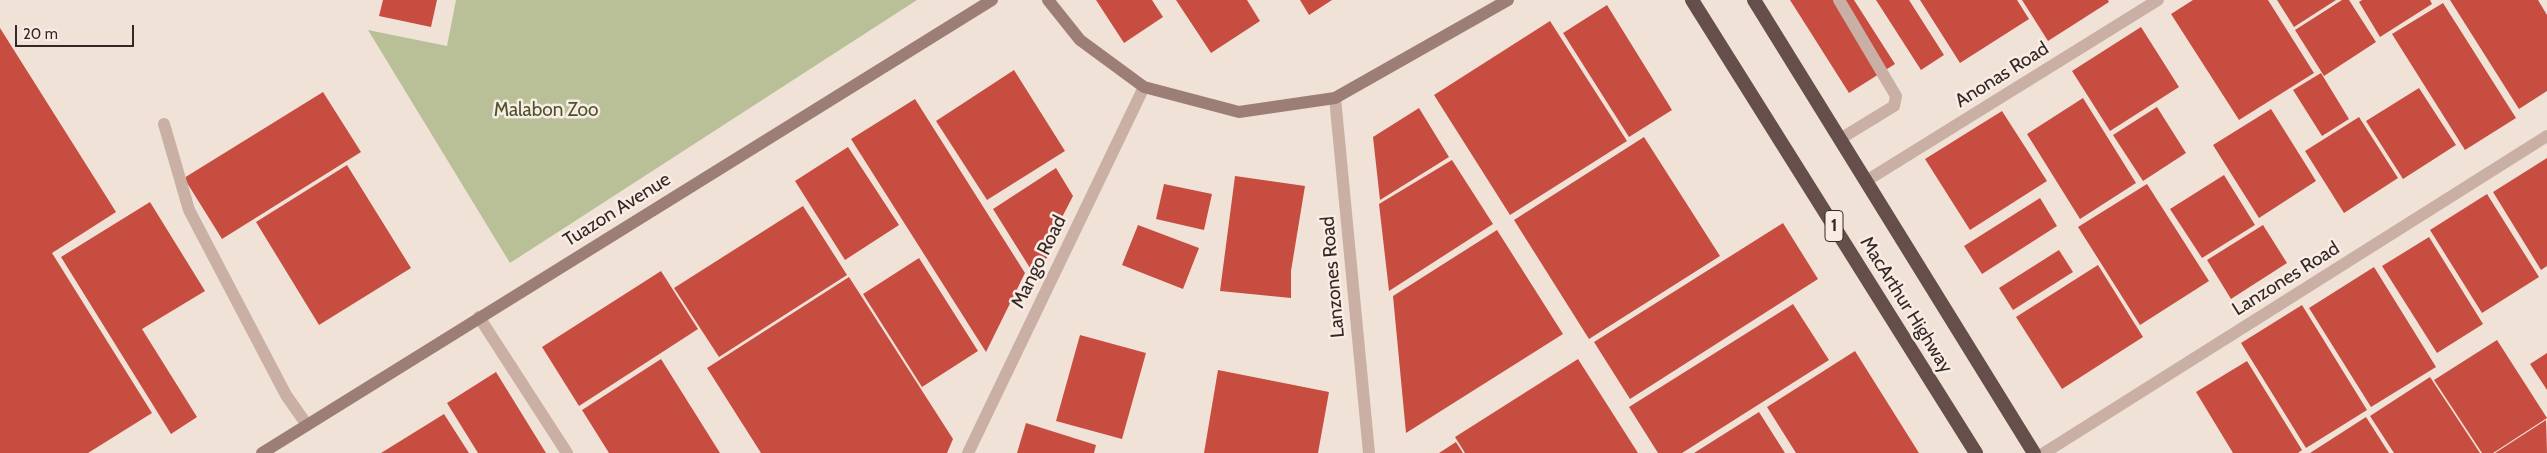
<!DOCTYPE html>
<html>
<head>
<meta charset="utf-8">
<style>
	body { margin:0 }
	#map { position:relative; width:2547px; height:453px; overflow:hidden; background:#f1e2d8; font-family:Cabin,sans-serif }
	canvas { display:block }
	.scale { position:absolute; left:15px; top:25px; width:119px; height:22px; box-sizing:border-box; border:2px solid #342826; border-top:0; padding-left:6px; font-size:15px; line-height:18px; white-space:nowrap; color:#342826; -webkit-text-stroke:4px #f9ece4; paint-order:stroke }
</style>
</head>
<body>
<div id="map">
<canvas width="2547" height="453"></canvas>
<div class="scale">20 m</div>
</div>
<script>
const ctx = document.querySelector('canvas').getContext('2d');
ctx.lineJoin = 'round';
function fill(path, color) { ctx.fillStyle = color; ctx.fill(path, 'evenodd'); }
function trace(path, color, width, dash) { ctx.strokeStyle = color; ctx.lineWidth = width; ctx.lineCap = dash ? 'butt' : 'round'; ctx.setLineDash(dash || []); ctx.stroke(path); }
function write(font, color, halo, rows, align = 'center') {
  ctx.font = font + ' Cabin,sans-serif'; ctx.lineWidth = 5; ctx.setLineDash([]); ctx.textBaseline = 'middle'; ctx.strokeStyle = halo; ctx.fillStyle = color; for (const [text, x, y, turn = 0] of rows) {
    ctx.save(); ctx.translate(x, y); ctx.rotate((+turn || 0) * Math.PI / 180); ctx.textAlign = isNaN(turn) ? turn : align; if (halo) ctx.strokeText(text, 0, 0); ctx.fillText(text, 0, 0); ctx.restore();
  }
}
const green = new Path2D(`
	M456,0h461l-407,263 -142,-233 79,16z`);
const building = new Path2D(`
	M383,0h54l-6,27 -52,-11z
	M1096,0h56l11,17 -39,26z
	M1176,0h71l13,21 -49,32z
	M1300,0h32l-23,15z
	M1790,0h64l41,64 -46,29z
	M1876,0h33l35,55 -23,15z
	M1920,0h97l12,19 -69,44z
	M2022,0h86l1,2 -61,39z
	M2193,0h75l46,73 -75,47 -68,-106z
	M2277,0h59l-42,27z
	M2342,0h7l27,42 -52,34 -29,-46z
	M2362,0h68l2,4 -52,33 -21,-35z
	M2450,0h88l9,15v76l-28,18z
	M2443,3l73,115 -51,32 -73,-116z
	M1607,5l65,105 -43,27 -66,-104z
	M1550,21l77,120 -117,74 -76,-120z
	M2141,27l38,60 -69,44 -38,-60z
	M0,28l116,184 -64,41 100,160 -64,40h-88z
	M1014,70l51,81 -78,49 -51,-79z
	M2321,73l28,46 -27,17 -29,-46z
	M2419,88l37,57 -53,34 -37,-58z
	M323,92l38,60 -139,87 -38,-61z
	M2083,98l53,85 -56,36 -53,-85z
	M915,99l110,174 -39,79 -135,-213z
	M2157,107l29,46 -43,28 -30,-46z
	M1419,108l30,49 -69,43 -7,-63z
	M2271,109l45,72 -57,37 -46,-73z
	M2002,111l45,70 -77,49 -45,-71z
	M2359,117l39,61 -54,35 -39,-62z
	M1644,137l76,119 -131,83 -75,-119z
	M848,147l51,78 -54,35 -50,-79z
	M2547,158v108l-6,4 -48,-78z
	M1452,160l41,64 -104,67 -10,-87z
	M347,165l64,103 -92,57 -63,-103z
	M1056,168l17,28 -17,33 -9,29 -17,10 -37,-59z
	M2224,175l31,50 -53,33 -32,-49z
	M1235,176l70,10 -14,85v27l-71,-7z
	M1164,184l48,10 -8,36 -48,-11z
	M2147,184l62,97 -69,44 -62,-98z
	M2487,194l52,83 -57,36 -52,-83z
	M2040,198l17,28 -75,48 -18,-28z
	M150,202l55,89 -63,38 55,88 -26,17 -110,-177z
	M803,206l44,69 -128,82 -45,-69z
	M1783,223l35,56 -188,120 -36,-57z
	M1138,225l61,23 -16,41 -61,-24z
	M2263,225l24,38 -56,36 -24,-39z
	M1497,230l66,104 -157,99 -13,-137z
	M2429,237l54,87 -46,29 -55,-87z
	M2059,250l14,22 -60,38 -14,-22z
	M919,258l59,93 -56,36 -59,-93z
	M2098,265l45,72 -81,52 -46,-72z
	M2374,267l62,100 -65,40 -62,-99z
	M661,271l37,58 -119,77 -37,-59z
	M849,277l104,162 -6,14h-186l-54,-85z
	M1793,304l36,56 -147,93h-24l-29,-46z
	M2302,305l65,105 -61,38 -65,-105z
	M1080,335l66,18 -24,86 -66,-18z
	M2497,340l50,78 -54,35h-11l-48,-73z
	M1855,351l64,102h-123l-29,-46z
	M2547,353v37l-17,-26z
	M661,359l59,94h-111l-27,-43z
	M1578,359l60,94h-173l-10,-16z
	M2247,361l55,89 -4,3h-65l-37,-61z
	M1218,370l111,22 -11,61h-114z
	M496,372l50,81h-68l-31,-50z
	M2430,377l50,76h-86l-24,-37z
	M1759,412l26,41h-91z
	M444,414l25,39h-88z
	M2366,417l23,36h-79z
	M2546,420l1,33h-52z
	M1026,423l70,22 -2,8h-77z
	M1456,442l7,11h-24z`);
const service = new Path2D(`
	M1839,0l57,96 -2,10 -54,33
	M164,124l25,86 97,185 21,30`);
const minor = new Path2D(`
	M1335,98l34,355
	M1866,181l292,-181
	M479,317l88,136
	M968,453l176,-366
	M2044,453l503,-317`);
const secondary = new Path2D(`
	M1048,0l32,40 64,47 95,25 96,-14 173,-98
	M262,453l730,-453`);
const trunk = new Path2D(`
	M1692,0l284,453
	M1754,0l280,453`);
const shields = [
	[1834,226,18]
];
const shieldNames = [
	["1",1834,226]
];
const streetNames = [
	["Anonas Road",2002,75,-32],
	["Tuazon Avenue",617,210,-32],
	["Mango Road",1039,262,-64],
	["Lanzones Road",1333,277,-95],
	["Lanzones Road",2286,279,-32],
	["MacArthur Highway",1906,305,58]
];
const parkNames = [
	["Malabon Zoo",546,110]
];
fill(green, '#b9c098');
fill(building, '#c74d40');
trace(service, '#c9afa4', 12);
trace(minor, '#c9afa4', 12);
trace(secondary, '#9d7e76', 12);
trace(trunk, '#664f4a', 14);
for (const [x, y, w] of shields) { const box = new Path2D(); box.roundRect(x - w / 2, y - 15.5, w, 31, 4); ctx.fillStyle = '#f9ece4'; ctx.fill(box); trace(box, '#342826', 1); }
write('bold 18px', '#342826', null, shieldNames);
write('19px', '#342826', '#f9ece4', streetNames);
write('19px', '#4a5329', '#f9ece4', parkNames);
</script>
</body>
</html>
